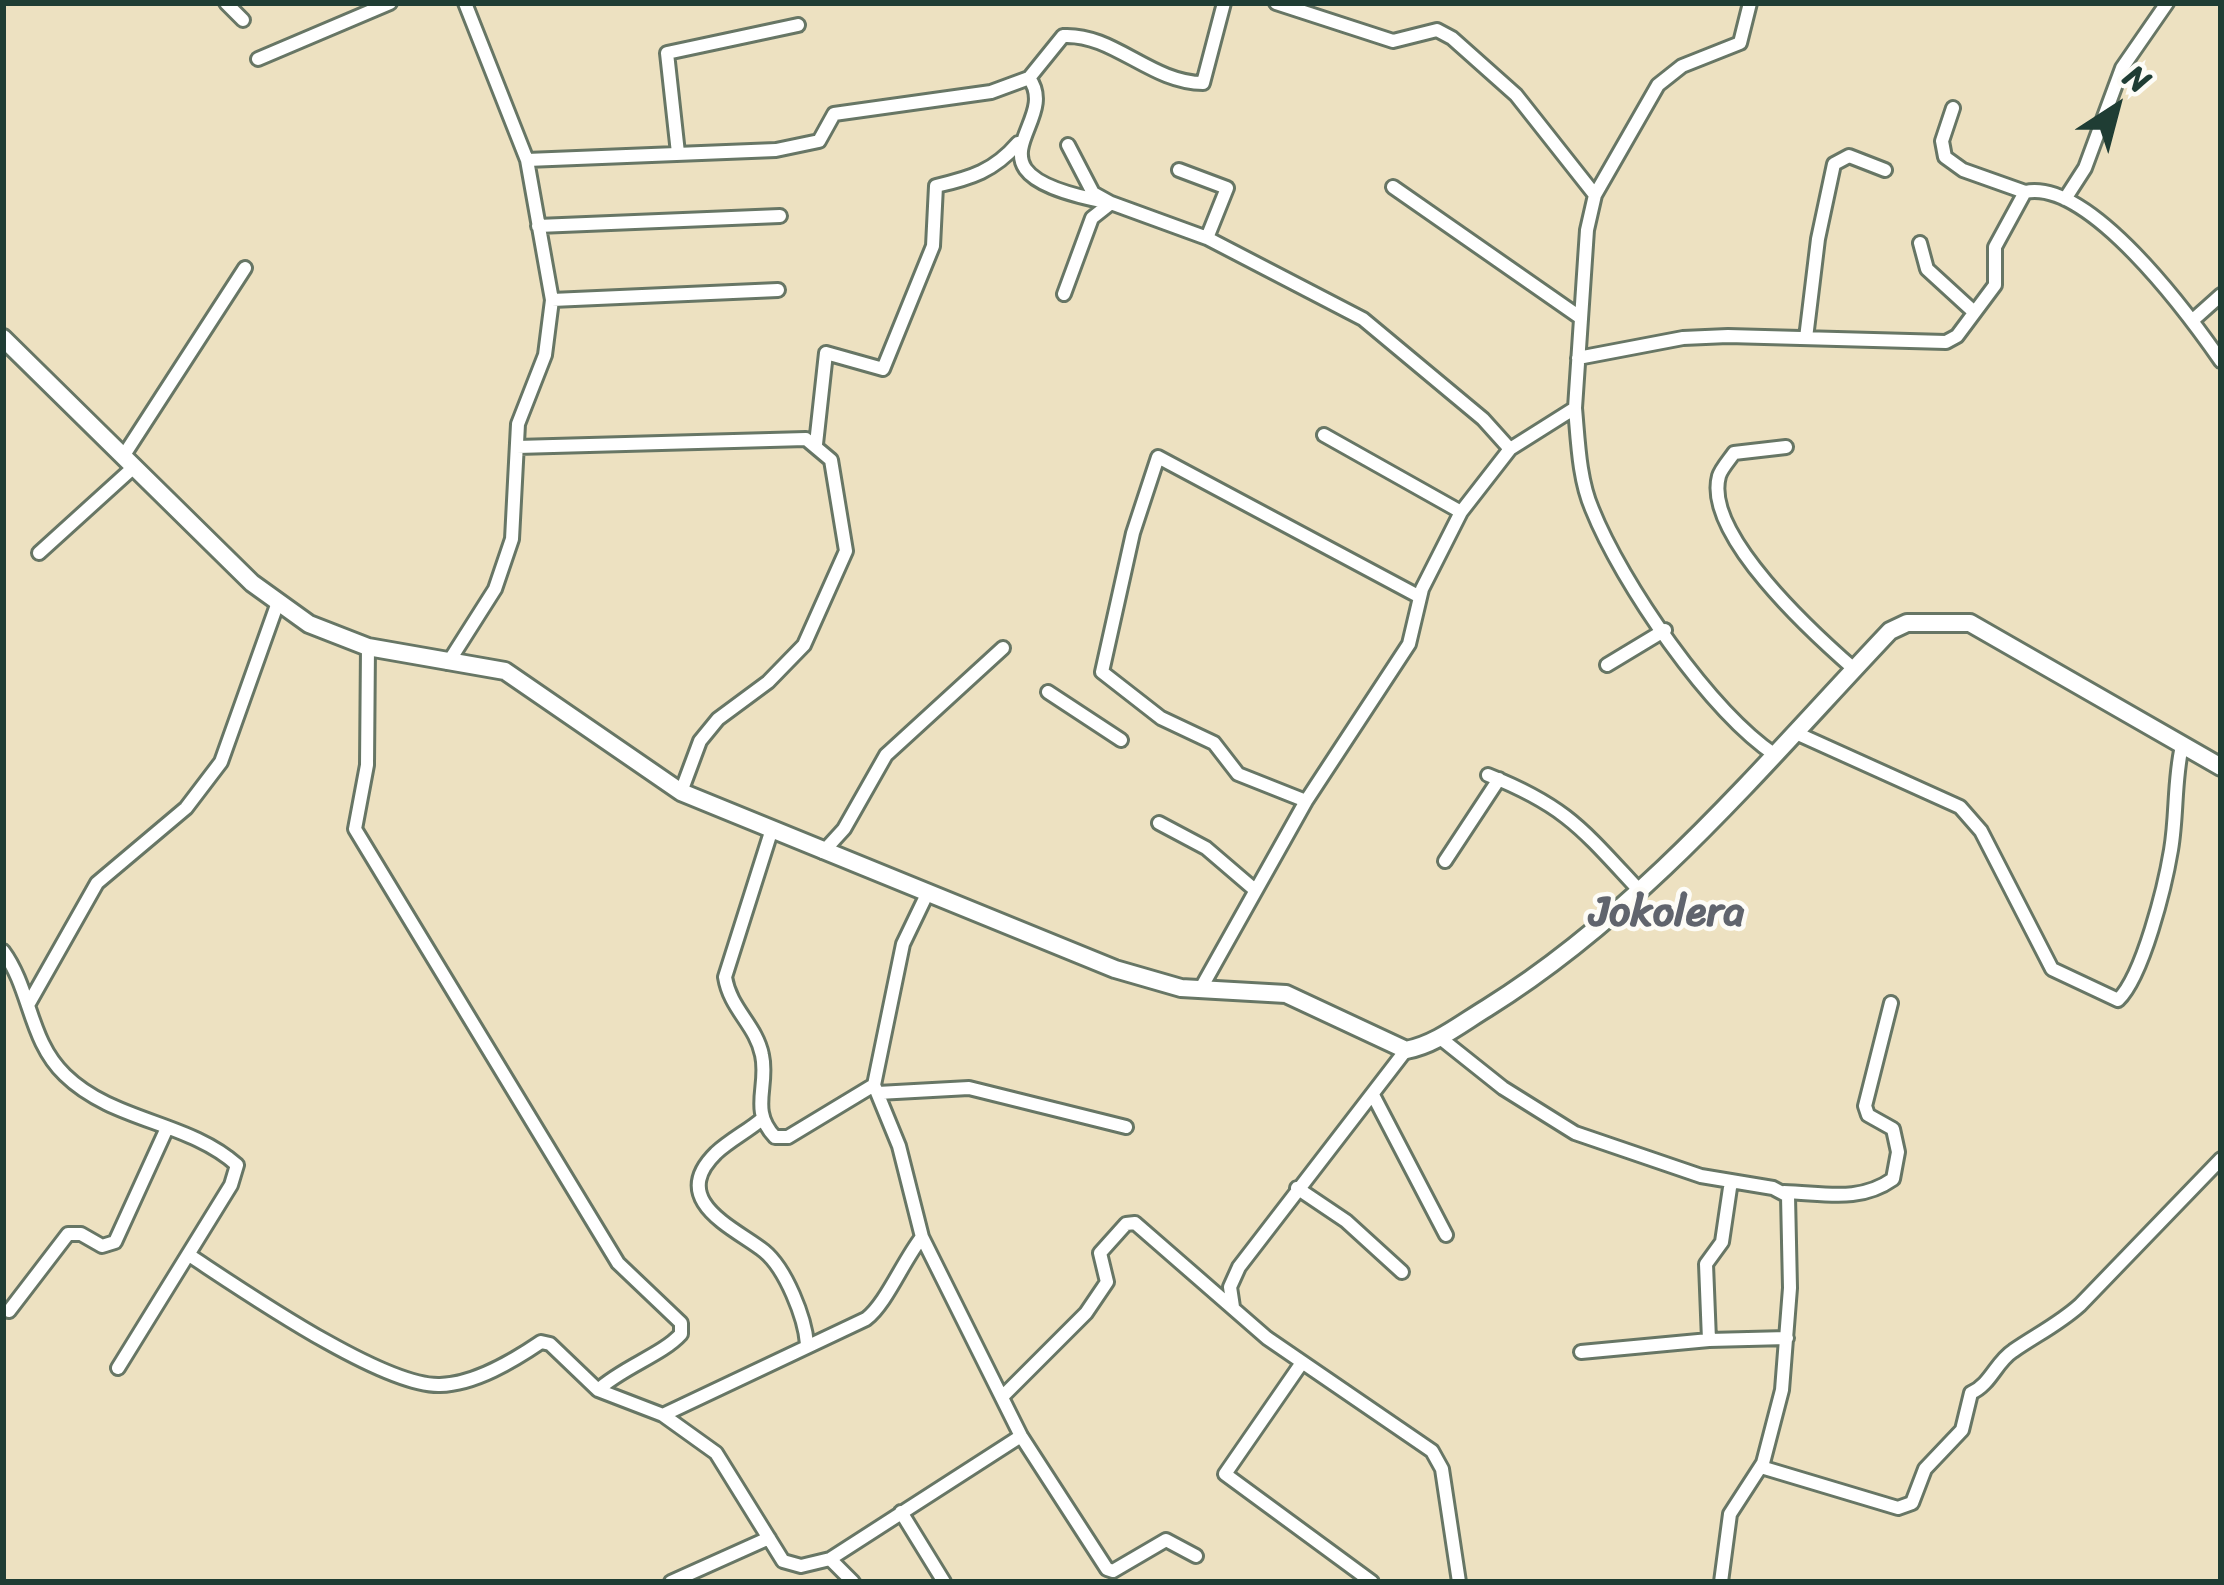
<!DOCTYPE html>
<html>
<head>
<meta charset="utf-8">
<style>
	body { margin:0 }
	#map { position:relative; width:2224px; height:1585px; overflow:hidden; background:#ede1c1; font-family:Sriracha,sans-serif }
	canvas { display:block }
	.frame { position:absolute; inset:0; border:6px solid #1f3d34; pointer-events:none }
	.north { position:absolute; left:2056px; top:48px; width:120px; height:120px; -webkit-text-stroke:9px #fdfcf7; paint-order:stroke; rotate:36deg; font-size:33px; font-weight:700; line-height:48px; text-align:center; color:#1f3d34 }
	.north::after { content:''; display:block; margin:auto; width:42px; height:54px; background:#1f3d34; clip-path:polygon(50% 0,100% 100%,50% 72%,0 100%) }
</style>
</head>
<body>
<div id="map">
<canvas width="2224" height="1585"></canvas>
<div class="frame"></div>
<div class="north">N</div>
</div>
<script>
const ctx = document.querySelector('canvas').getContext('2d');
ctx.lineJoin = 'round';
function trace(path, color, width, dash) { ctx.strokeStyle = color; ctx.lineWidth = width; ctx.lineCap = dash ? 'butt' : 'round'; ctx.setLineDash(dash || []); ctx.stroke(path); }
function write(font, color, halo, rows, align = 'center') {
  ctx.font = font + ' Sriracha,sans-serif'; ctx.lineWidth = 9; ctx.setLineDash([]); ctx.textBaseline = 'middle'; ctx.strokeStyle = halo; ctx.fillStyle = color; for (const [text, x, y, turn = 0] of rows) {
    ctx.save(); ctx.translate(x, y); ctx.rotate((+turn || 0) * Math.PI / 180); ctx.textAlign = isNaN(turn) ? turn : align; if (halo) ctx.strokeText(text, 0, 0); ctx.fillText(text, 0, 0); ctx.restore();
  }
}
const street = new Path2D(`
	M226,3l17,17
	M1276,3l117,38 44,-11 15,8 64,57 79,100
	M258,59l132,-56
	M1029,78c35,47 -82,95 82,125l-18,-10 -25,-48
	M1953,108l-11,33 3,16 18,13 62,22
	M678,153l-11,-100 131,-28
	M527,160l249,-10 43,-9 15,-27 157,-22 38,-14 34,-42c50,-3 88,47 140,47l21,-80
	M1179,170l48,18 -20,50 156,81 120,100 27,30
	M1393,187l188,131
	M2065,199l20,-31 37,-100 45,-65
	M538,226l242,-10
	M1920,243l7,26 47,43
	M1064,294l28,-76 19,-15 96,35
	M552,300l226,-10
	M2193,320l28,-25
	M1806,338l12,-99 16,-75 15,-8 36,14
	M1578,358l105,-20 45,-2 218,6 11,-6 38,-51v-38l30,-55c64,-14 164,123 196,169
	M1575,408c3,33 4,71 17,101 30,75 117,201 183,246
	M1324,435l137,77
	M816,444l10,-91 57,16 50,-123 3,-60c35,-8 58,-15 82,-43
	M517,447l289,-8 25,21 15,91 -42,94 -36,37 -50,37 -18,22 -19,51
	M1786,447l-52,6c-4,6 -13,16 -15,23 -16,58 96,159 135,193
	M124,455l121,-187
	M39,553l96,-87
	M368,647l-1,118 -12,64 263,434 63,60v11c-19,21 -58,33 -83,56
	M448,663l47,-74 17,-50 6,-115 27,-69 7,-55 -25,-140 -62,-157
	M1607,665l58,-35
	M1048,692l73,48
	M1796,733l164,74 21,24 71,138 66,31c25,-24 47,-114 53,-150 6,-35 3,-69 11,-104
	M1488,775c78,31 95,55 150,114
	M1306,801l-68,-27 -24,-31 -53,-25 -59,-46 31,-139 25,-76 262,140
	M1159,823l47,25 49,42
	M771,832l-46,145c5,32 31,48 37,78 7,31 -13,55 13,82h13l86,-52
	M823,852l21,-23 42,-74 117,-107
	M1445,861l54,-82
	M928,892l-25,52 -29,141 25,61 23,91 99,199 86,133 6,2 53,-31 30,16
	M3,951c28,38 26,90 62,124 48,47 123,46 172,90l-6,20 -113,183
	M1200,990l106,-189 103,-157 13,-55 39,-77 49,-63 65,-41 12,-178 8,-35 63,-110 24,-19 58,-23 10,-40
	M28,1005l69,-122 89,-75 35,-46 56,-157
	M1439,1037l64,51 72,45 126,43 72,12 15,8 2,92 -8,102 -19,73 -33,51 -9,68
	M878,1093l91,-5 157,39
	M1373,1095l73,140
	M762,1119c-14,12 -32,21 -46,34 -49,48 19,75 48,98 22,18 41,67 43,93
	M1731,1181l-9,61 -16,22 3,76 78,-2
	M1297,1188l49,33 56,51
	M1784,1192c40,1 75,11 109,-13l5,-27 -5,-23 -25,-14 -3,-9 26,-103
	M189,1255c52,34 193,132 251,130 35,-1 73,-24 101,-43l9,2 48,46 65,25 53,38 67,108 18,5 29,-7 191,-123
	M1233,1307l-3,-20 9,-20 167,-217
	M9,1311l59,-77h13l21,12 13,-4 52,-114
	M1581,1352l128,-12
	M1301,1364l-76,110 147,108
	M1002,1397l84,-84 21,-31 -7,-29 26,-29 9,-1 132,115 165,113 10,18 17,113
	M663,1415l203,-96c20,-15 37,-58 56,-82
	M1761,1467l137,41 14,-5 13,-34 37,-39 9,-37c20,-9 25,-31 42,-42 23,-16 46,-27 67,-46l141,-146
	M901,1512l43,70
	M830,1559l23,23
	M671,1582l98,-44`);
const secondary = new Path2D(`
	M3,338l249,245 57,41 59,23 137,24 176,121 434,177 66,19 105,6 120,56c29,-5 56,-27 81,-42 156,-97 277,-244 403,-377l17,-8h63l251,144`);
const quarterNames = [
	["Jokolera",1667,914]
];
trace(street, '#677665', 18);
trace(secondary, '#677665', 22);
trace(street, '#fff', 12);
trace(secondary, '#fff', 16);
write('bold 42px', '#60646d', '#fdfcf7', quarterNames);
</script>
</body>
</html>
